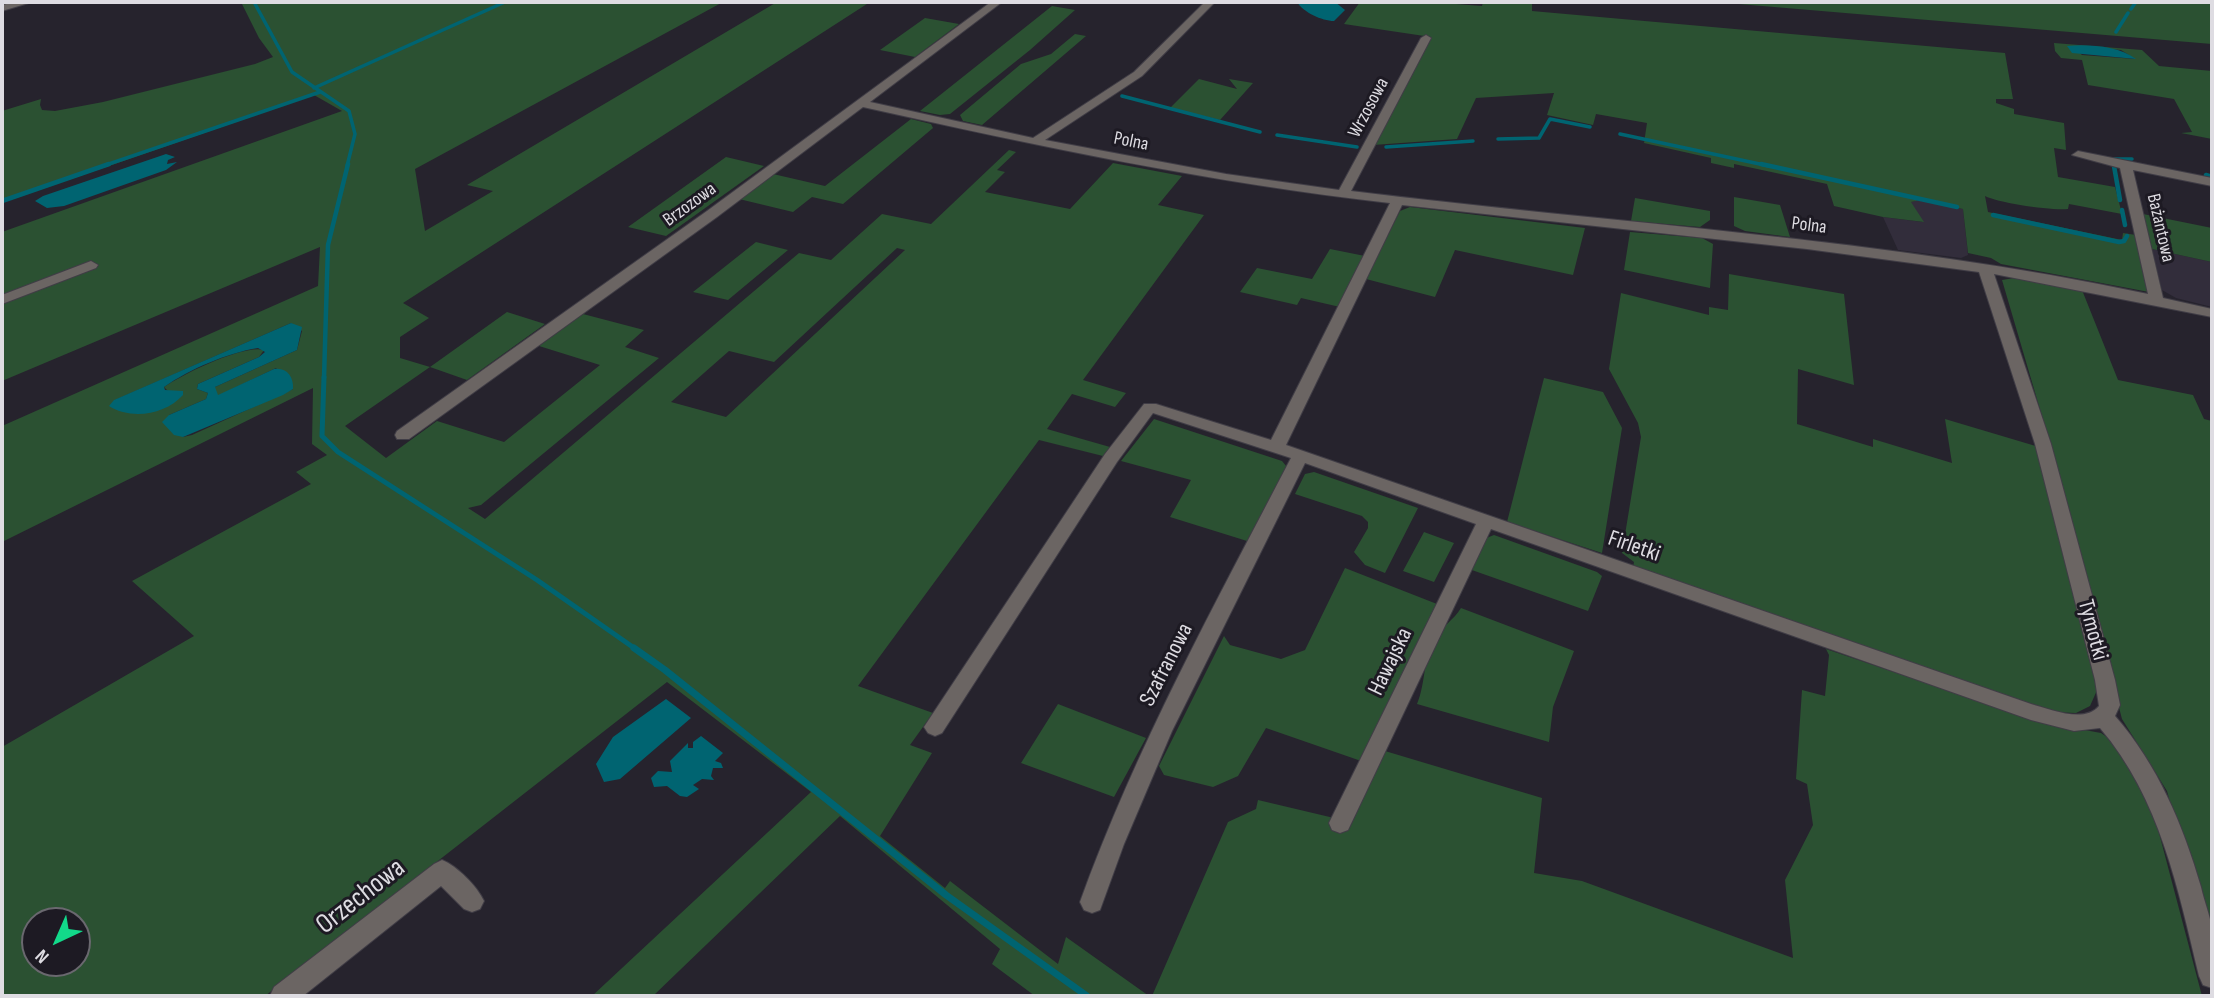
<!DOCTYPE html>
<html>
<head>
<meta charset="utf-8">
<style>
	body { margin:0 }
	#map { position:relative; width:2214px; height:998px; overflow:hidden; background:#26232d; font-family:"Sofia Sans Condensed",sans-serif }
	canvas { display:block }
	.frame { position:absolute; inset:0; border:4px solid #dedce2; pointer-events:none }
	.north { position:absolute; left:21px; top:907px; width:70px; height:70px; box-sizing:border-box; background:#1d1a23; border:2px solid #6a686f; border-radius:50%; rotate:224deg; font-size:19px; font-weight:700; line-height:28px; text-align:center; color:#dedce2 }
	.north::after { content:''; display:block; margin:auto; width:24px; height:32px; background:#12d98a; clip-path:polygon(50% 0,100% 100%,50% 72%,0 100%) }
</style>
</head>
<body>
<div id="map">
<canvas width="2214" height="998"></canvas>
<div class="frame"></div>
<div class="north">N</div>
</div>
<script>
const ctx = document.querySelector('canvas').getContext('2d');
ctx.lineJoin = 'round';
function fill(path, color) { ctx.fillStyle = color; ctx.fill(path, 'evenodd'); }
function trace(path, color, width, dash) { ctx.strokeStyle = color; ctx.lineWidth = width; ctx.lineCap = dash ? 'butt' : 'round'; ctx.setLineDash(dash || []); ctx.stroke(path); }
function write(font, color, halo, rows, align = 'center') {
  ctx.font = font + ' "Sofia Sans Condensed",sans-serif'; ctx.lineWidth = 6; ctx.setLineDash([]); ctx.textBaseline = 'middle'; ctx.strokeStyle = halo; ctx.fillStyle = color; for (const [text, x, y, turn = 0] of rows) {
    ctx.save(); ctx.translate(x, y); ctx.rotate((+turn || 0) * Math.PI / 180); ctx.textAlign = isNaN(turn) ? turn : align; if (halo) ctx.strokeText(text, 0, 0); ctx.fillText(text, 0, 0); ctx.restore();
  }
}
const built = new Path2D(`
	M1920,200l43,9 5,46 -7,3 -63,-8 -15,-33 40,5 -13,-20z
	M2152,249l60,13v45l-36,-9 -14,-8z`);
const green = new Path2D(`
	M241,2h482l-308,167 10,62 68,-40 -26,-6 310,-183h93l-467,301 26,15 -29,19v21l30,9 77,-55 38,12 -78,56 -37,-13 -85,59 41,32 51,-37 67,21 96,-77 -61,-19 44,-32 61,16 -19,17 34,11 -178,147 -13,3 17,11 314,-266 32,7 51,-46 49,10 78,-74 7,2 -19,18 8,2 -20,20 85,17 43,-46 69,13 -24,29 46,10 -121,165 43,13 -11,14 -43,-13 -25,35 63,18 -7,9 -64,-16 -181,246 75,27 -23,32 22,8 -52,83 65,52 5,-7 108,83 8,-27 83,59h-114l-43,-32 8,-15 -160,-133 -187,180h-61l219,-204 -144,-110 -402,314h-263v-249l192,-111 -62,-55 179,-97 -15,-12 31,-17 -15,-11 1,-56 -311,154v-116l316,-140 2,-39 -318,134v-78l94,-38 -92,31 -2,-2v-62l340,-121 -28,-16 -312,108v-92l39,-12 -1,6 2,5 13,1 48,-9 152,-38 18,-7 -14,-19zM897,248l8,2 -179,167 -55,-15 58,-51 45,11zM291,323l11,8 -5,19 -82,37v8l3,1 58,-28 17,21 -101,46 -9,2 -14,-22 37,-16 2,-6 -11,-4 1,-5 61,-27 5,-7c-20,-6 -81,24 -100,37l4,4h9l-62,9zM35,921h42v42h-42z
	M1360,2h70l52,4 1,-4h49v9l473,42 8,46h-17v4l18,6v5l50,9 2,27 -12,-2 4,29 57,10 7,27 -53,-10 -1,5c-15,2 -70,-6 -83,-13l3,16 134,28 1,-7 13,2 13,57 -148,-28 -10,-6 -23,-5 -5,-44 -43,-9 -9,2 13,20 -41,-5 -49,-11 -7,-22 -93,-20v4l-23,-5v-5l-67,-15 3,-20 -51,-9 -3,11 -46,-10 7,-22 -78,5 -19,41 -84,6 58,-108 -87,-13z
	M1715,2h497v42z
	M1052,6l23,4 -45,40 -80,64 -10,1 -20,-4z
	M925,18l34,6 -44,33 -35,-7z
	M1075,34l11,2 -104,89 -19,-4 -3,-6 61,-51 30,-10z
	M2054,43l88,7 17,16 53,5v68l-31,-6 11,-1 -18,-33 -86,-14 -6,-25 -21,-2 -6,-7zM2073,46l48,4 14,9 -53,-4z
	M1199,79l38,10 -8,-10 24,4 -33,37 -50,-12z
	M911,119l20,5 2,4 -90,76 -31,-7 -19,15 -54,-13 34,-25 52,12z
	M726,157l38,9 -98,70 -38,-9z
	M1734,197l46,8 10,32 -45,-6 -11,-5z
	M1635,198l75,13v9l-10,7 -69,-6z
	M1410,207l175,21 -12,47 -118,-25 -20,47 -69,-18 34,-68z
	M2143,214l69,14v34l-60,-13z
	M1630,232l72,6 11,6 -3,44 -86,-18z
	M756,242l32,8 -60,50 -35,-8z
	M1330,249l35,7 -25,51 -39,-9 -4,7 -57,-13 17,-24 55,11z
	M1729,274l115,20 10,91 -56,-16 -1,55 76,23v-8l79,24 -7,-44 94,28 59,241 -8,18 -14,7 -24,-1 -419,-144 1,-6 -12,-9 19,-116 -3,-14 -29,-54 12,-76 88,22v-8l19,3z
	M2014,278l68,12 36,90 75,15 11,24 8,2v535l-45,-165 -45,-72 -73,-279 -47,-160z
	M1544,378l59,14 19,36 -20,125 -95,-31z
	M1154,419l128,42 5,6 -40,74 -77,-24 21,-37 -70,-19z
	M1314,472l104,36 -33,65 -20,-8 -11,-13 14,-24v-6l-6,-6 -67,-22 10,-20z
	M1424,532l30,11 -20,39 -31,-11z
	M1494,535l103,37 5,4 -14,35 -119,-42 15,-30z
	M1345,568l92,36 -73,158 -98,-34 -28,48 -25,11 -49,-12 -5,-9 65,-130 6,9 51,14 24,-9z
	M1461,608l113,43 -21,56 -4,35 -132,-38c9,-21 6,-47 18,-66 6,-11 19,-18 26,-30z
	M1826,649l215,73 60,11 16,11 32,51 53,201h-1050l76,-174 28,-13 2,-9 76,18 15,11 36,-78 157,47 -8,75 48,8 211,77 -8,-78 28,-55 -6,-41 -11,-5 6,-89 23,6 4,-41z
	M1058,704l88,34 -32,59 -93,-34z`);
const water = new Path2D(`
	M1297,2h38l10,8 -11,11c-12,0 -31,-9 -37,-19z
	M2067,46c21,-2 52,0 69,13l-64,-6z
	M166,154l9,3 -7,3 -1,4 10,-2 -11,8 -102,36 -17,2 -12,-7 8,-5z
	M291,323l11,4 -5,23 -82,37 3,8 56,-26c12,-2 20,7 19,20l-10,6 -100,42 -9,-2 -12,-13 7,-7 37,-16 2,-6 -11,-4 1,-5 61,-27 6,-5 -7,-4c-31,5 -68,21 -94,39l1,3 18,1v4c-18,20 -52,25 -74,11l5,-6z
	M666,699l25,19 -71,61 -16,3 -8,-18 17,-27z
	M701,736l22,17 -8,8 6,2 2,5h-10l-2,8 3,4 -12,-1 -9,6 6,4 -12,8 -7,-1 -13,-10 -13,1 -3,-9 7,-7 14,1 -2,-11 18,-18v5h5v-6z`);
const streamFar3 = new Path2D(`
	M254,2l38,70 57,39 6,23 -8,32
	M2131,9l5,-7
	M2116,32l12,-19
	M314,88l191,-86
	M1122,96l138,36
	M1620,134l149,32
	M1277,135l80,12
	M1498,139l41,-1 11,-19 40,8
	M1386,147l87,-6
	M2113,159h19
	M103,166l217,-74`);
const streamFar2 = new Path2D(`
	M1761,164l196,43
	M2114,166l6,34
	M2206,175l6,2
	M2,201l107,-37
	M2122,210l3,15
	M1993,215l126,27 5,-1 3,-5
	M324,378l4,-133 20,-81`);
const streamFar1 = new Path2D(`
	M324,377l-2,59 16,16 199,128 100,70`);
const stream = new Path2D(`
	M634,648l31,22 281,225 141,101`);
const minor = new Path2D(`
	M16,2h16l-30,9v-6z
	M991,2h11l-132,100 163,36 101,-66 71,-70h10l-73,74 -97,64 181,34 113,16 82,-152 5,-3 5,3 -80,153c265,33 535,47 797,103l-28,-126 -48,-13 6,-4 134,27v8l-79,-16 30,128 49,11v8l-218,-43 57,170 64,236 5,25 -5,11c43,49 68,109 86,171 3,14 9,28 11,42 2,19 0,40 0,59l-9,-3 -4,-9c-21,-87 -39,-178 -99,-248l-26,3 -43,-11 -540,-191 -143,301 -8,3 -8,-3 -3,-7 147,-299 -171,-61 -133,268 -48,113 -24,66 -8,3 -8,-3 -4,-8c56,-155 135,-298 211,-444l-138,-45 -36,49 -175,271 -7,3 -7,-3 -4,-6 181,-273 39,-50h12l115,36 119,-237c-179,-20 -352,-57 -527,-96l-146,110 -308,222h-12l-2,-4 2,-4 310,-220zM1402,205l405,44 172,23 56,172 60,236 4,26c-15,18 -49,3 -68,-2l-745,-259z
	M91,261l7,4 -2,3 -94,36v-9z
	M442,860c15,6 35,26 42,41l-4,8 -8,3 -8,-3 -23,-23 -138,110h-33l4,-9 160,-123z`);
const farStreetnames = [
	["Wrzosowa",1369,108,-62],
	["Polna",1131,142,11],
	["Brzozowa",690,205,-36],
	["Polna",1809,226,7],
	["Bażantowa",2160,228,77]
];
const streetNames = [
	["Firletki",1634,547,19],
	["Tymotki",2092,630,75],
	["Hawajska",1391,662,-64],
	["Szafranowa",1167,665,-63]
];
const nearStreetnames = [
	["Orzechowa",361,897,-38]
];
fill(built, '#322d3b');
fill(green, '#2b5132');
fill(water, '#006471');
trace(streamFar3, '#006471', 3.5);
trace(streamFar2, '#006471', 4.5);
trace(streamFar1, '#006471', 5);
trace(stream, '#006471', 7);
trace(minor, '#403d46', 2);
fill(minor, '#6b6563');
write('19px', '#dedce2', '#1d1a23', farStreetnames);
write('23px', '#dedce2', '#1d1a23', streetNames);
write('28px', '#dedce2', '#1d1a23', nearStreetnames);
</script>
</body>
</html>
